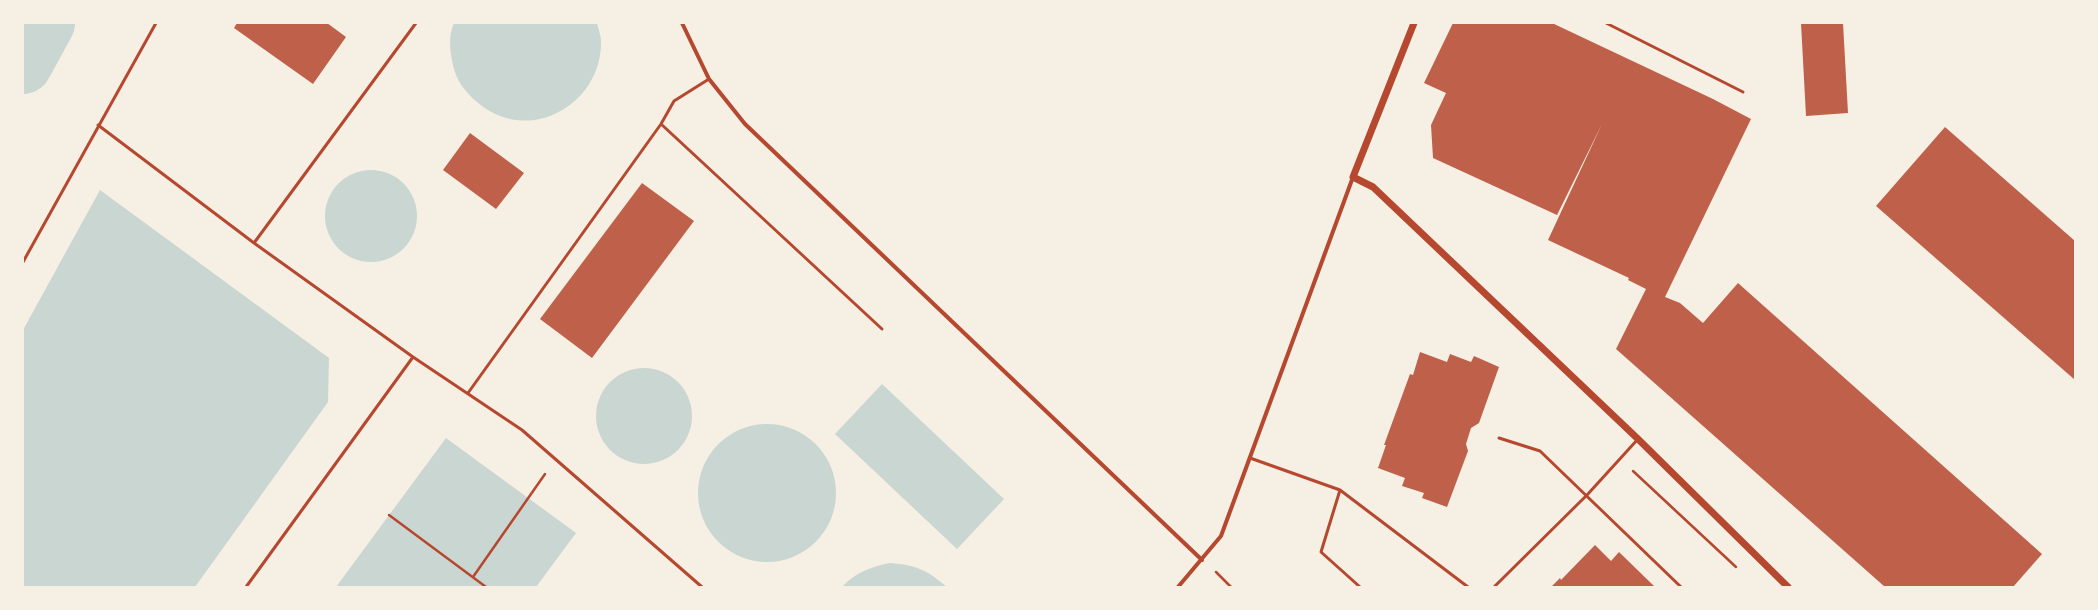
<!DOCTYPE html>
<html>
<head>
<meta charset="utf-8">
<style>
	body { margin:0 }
	#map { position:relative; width:2098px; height:610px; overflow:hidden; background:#f6efe4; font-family:"Sofia Sans Condensed",sans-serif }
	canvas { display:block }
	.frame { position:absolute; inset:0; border:24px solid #f6efe4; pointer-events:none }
</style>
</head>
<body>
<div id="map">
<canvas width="2098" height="610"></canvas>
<div class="frame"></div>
</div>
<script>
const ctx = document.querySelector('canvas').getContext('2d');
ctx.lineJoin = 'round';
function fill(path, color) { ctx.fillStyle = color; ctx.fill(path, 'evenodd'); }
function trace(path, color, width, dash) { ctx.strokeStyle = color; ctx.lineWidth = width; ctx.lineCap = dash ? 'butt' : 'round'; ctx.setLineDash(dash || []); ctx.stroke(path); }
const water = new Path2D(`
	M454,23h143c1,6 4,12 4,18 1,65 -74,105 -124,61 -12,-10 -21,-22 -24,-37 -3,-13 -5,-29 1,-42z
	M325 216a46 46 0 1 1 92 0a46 46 0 1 1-92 0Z
	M100,190l229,168 -1,44 -133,185h-172v-257z
	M596 416a48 48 0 1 1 96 0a48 48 0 1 1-96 0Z
	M882,384l122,115 -47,50 -122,-115z
	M698 493a69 69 0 1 1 138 0a69 69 0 1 1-138 0Z
	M446,438l130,95 -40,54h-200z
	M890,563c26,2 37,7 57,24h-105c14,-15 29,-20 48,-24z`);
const river = new Path2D(`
	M23,65l23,-42`);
const building = new Path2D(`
	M237,23h90l19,14 -33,47 -79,-56z
	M1453,23h99l161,76 38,20 -86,178 15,6 23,20 35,-40 304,271 -29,33h-128l-269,-238 30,-60 -18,-9 1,-2 -81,-38 54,-116 -45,91 -124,-57 -2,-33 15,-32 -22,-10z
	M1801,23h42l5,90 -42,3z
	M1945,127l130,114v139l-199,-174z
	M470,133l54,40 -28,36 -53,-39z
	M642,183l52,38 -102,137 -52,-39z
	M1420,352l27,10 3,-8 21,8 3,-6 25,11 -20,56 -8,5 -5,16 2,7 -21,56 -25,-9 2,-5 -22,-7 3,-8 -27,-10 8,-23h-2l26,-71 3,1z
	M1595,545l16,16 8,-9 36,35h-104l9,-9 1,2z`);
const path = new Path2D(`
	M1633,471l103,96
	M389,515l97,72
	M1216,572l15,15
	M473,577l72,-103`);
const service = new Path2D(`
	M1606,23l137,69
	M661,124l221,205
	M98,125l156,118 159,114 109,73 180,157
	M254,243l162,-220
	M23,262l133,-239
	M468,393l193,-269 13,-23 35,-22
	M1499,438l41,13 141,136
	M1250,458l90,32 128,97
	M1340,490l-19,62 39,35
	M246,587l167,-230
	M1494,587l93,-92 51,-56`);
const minor = new Path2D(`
	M682,23l27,56 36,45 457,436
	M1178,587l43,-51 132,-359`);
const tertiary = new Path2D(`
	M1414,23l-61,154 20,10 265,252 150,148`);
fill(water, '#c9d6d2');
trace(river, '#c9d6d2', 58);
fill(building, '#bf614a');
trace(path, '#b5482f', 2.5);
trace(service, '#b5482f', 3);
trace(minor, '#b5482f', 4);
trace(tertiary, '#b5482f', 7);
</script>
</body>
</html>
